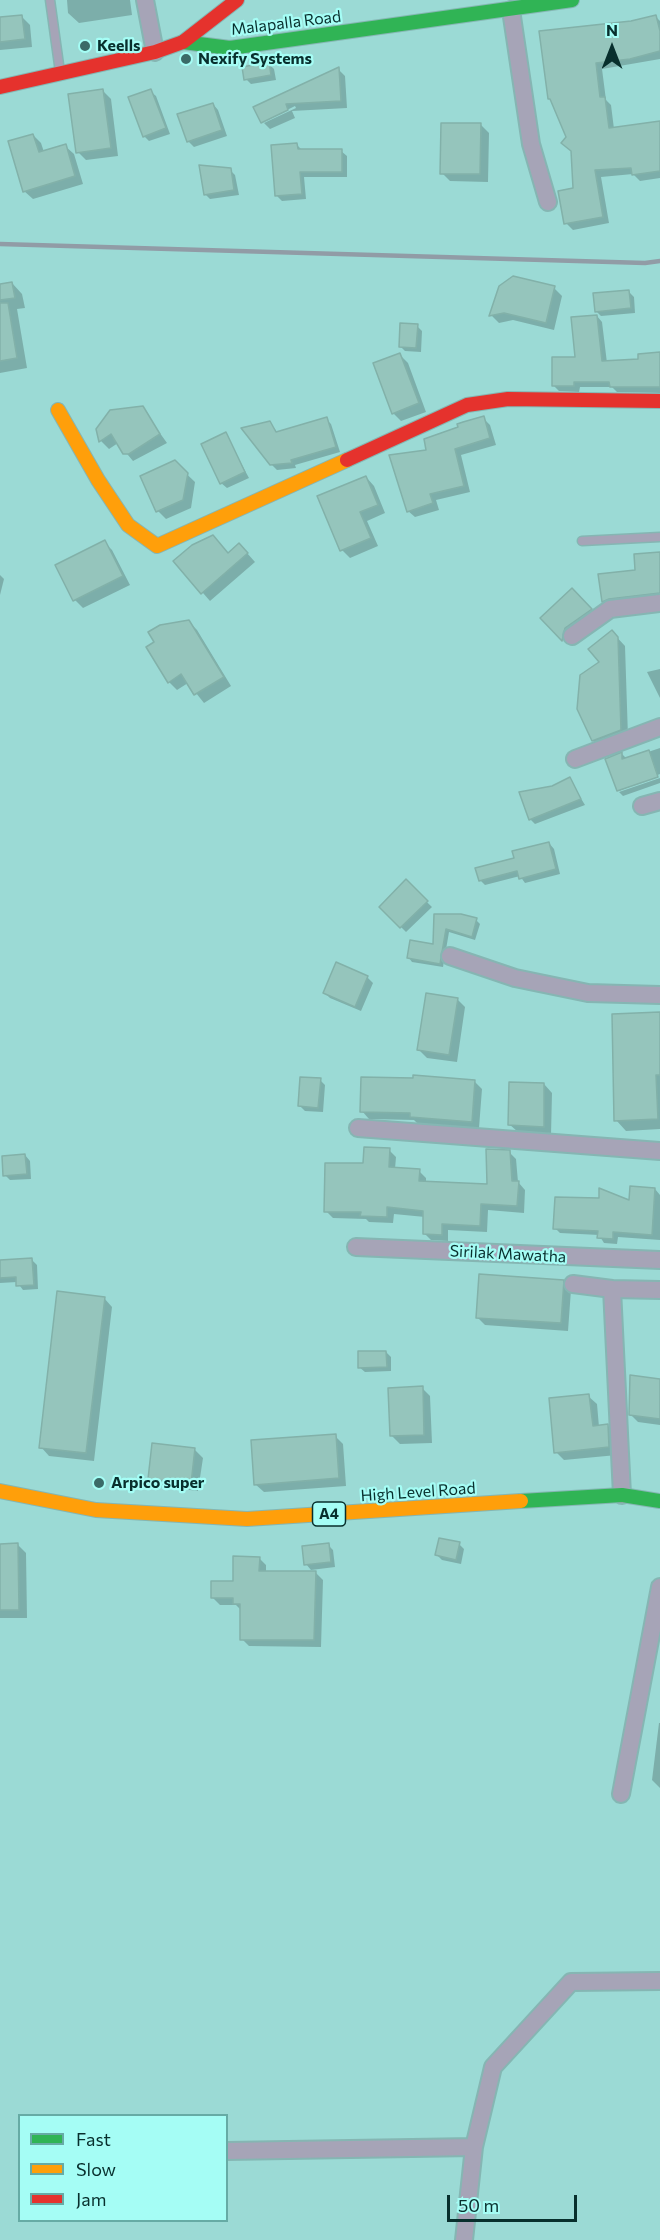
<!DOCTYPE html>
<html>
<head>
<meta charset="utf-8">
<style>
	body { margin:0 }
	#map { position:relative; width:660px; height:2240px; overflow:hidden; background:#9bdad5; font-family:Commissioner,sans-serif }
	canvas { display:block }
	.legend { position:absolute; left:18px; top:2114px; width:210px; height:108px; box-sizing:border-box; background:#a5fdf5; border:2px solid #66aba5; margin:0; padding:8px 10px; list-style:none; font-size:18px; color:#082f2d }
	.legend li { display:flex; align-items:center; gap:12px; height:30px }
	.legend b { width:30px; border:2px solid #66aba5 }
	.north { position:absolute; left:582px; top:18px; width:60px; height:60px; -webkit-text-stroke:4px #a5fdf5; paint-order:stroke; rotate:0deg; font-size:16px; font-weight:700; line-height:24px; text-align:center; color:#082f2d }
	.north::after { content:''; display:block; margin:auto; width:21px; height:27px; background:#082f2d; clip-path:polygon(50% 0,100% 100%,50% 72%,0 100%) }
	.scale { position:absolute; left:447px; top:2195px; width:130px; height:27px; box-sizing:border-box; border:3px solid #082f2d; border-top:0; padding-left:8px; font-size:18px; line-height:21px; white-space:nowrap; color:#082f2d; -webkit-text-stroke:4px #a5fdf5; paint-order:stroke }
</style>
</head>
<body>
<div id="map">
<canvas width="660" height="2240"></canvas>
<ul class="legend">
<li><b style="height:8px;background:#30b455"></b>Fast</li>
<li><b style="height:8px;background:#ff9f0a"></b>Slow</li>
<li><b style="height:8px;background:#e5322d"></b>Jam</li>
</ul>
<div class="north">N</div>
<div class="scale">50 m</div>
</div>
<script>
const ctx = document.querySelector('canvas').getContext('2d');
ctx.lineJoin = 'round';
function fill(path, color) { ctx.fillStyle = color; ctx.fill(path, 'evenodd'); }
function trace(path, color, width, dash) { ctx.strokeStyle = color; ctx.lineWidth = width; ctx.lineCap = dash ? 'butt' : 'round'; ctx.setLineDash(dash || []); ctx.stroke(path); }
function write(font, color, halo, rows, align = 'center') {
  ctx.font = font + ' Commissioner,sans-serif'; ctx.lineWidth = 4.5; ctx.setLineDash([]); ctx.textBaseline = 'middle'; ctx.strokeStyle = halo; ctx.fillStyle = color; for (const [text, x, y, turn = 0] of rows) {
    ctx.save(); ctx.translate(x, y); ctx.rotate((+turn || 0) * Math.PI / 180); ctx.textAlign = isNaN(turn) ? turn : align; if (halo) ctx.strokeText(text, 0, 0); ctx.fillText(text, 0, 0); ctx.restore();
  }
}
const shadow = new Path2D(`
	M67,0h63l2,15 -53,8 -11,-10z
	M22,17l8,8 2,22 -32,3v-31z
	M656,17l4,4v38l-58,10 4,31 5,5 3,24h46v49l-20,3 -7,-7 -32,3 8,46 -36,7 -7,-7 8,-34 -2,-37 -18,-49 -5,-5 82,-76z
	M268,63l6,6 2,11 -25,4 -5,-5z
	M338,69l7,7 2,32 -55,3 3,7 -25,11 -6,-6 32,-15 -1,-2 -32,16 -8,-15z
	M103,91l8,8 7,57 -32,4 -8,-8z
	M150,91l6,5 14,38 -21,7 -5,-5z
	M213,104l5,6 9,26 -33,11 -6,-6z
	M481,125l8,8 -1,49 -38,-1 -8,-8z
	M33,135l8,8 3,9 21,-6 9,8 9,30 -50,15 -9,-8z
	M297,145l6,6h38l6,5v21h-43l2,22 -24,2 -5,-5z
	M230,170l5,5 4,20 -29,4 -5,-5z
	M12,283l10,11 3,14 -8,1 10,59 -27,5v-88z
	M554,288l8,8 -8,34 -41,-10 -14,3 -8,-8z
	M629,292l5,5 1,16 -34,3 -5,-5z
	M597,316l5,6 5,41 32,-2 21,-7v39l-43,-1 -5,-5h-32l-1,5 -20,-1 -6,-6 24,-26z
	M417,326l5,5 -1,21 -16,-1 -5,-5z
	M400,355l8,8 18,49 -25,9 -8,-8z
	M142,408l25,35 -34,18 -15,-18 -9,6 -8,-8z
	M483,418l7,7 6,20 -35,10 9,37 -34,8 3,10 -24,7 -7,-6 20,-60z
	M326,419l5,5 9,28 -45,13 1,3 -19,2 -6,-6 -1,-41 8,10z
	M225,434l24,44 -22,10 -6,-5z
	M174,462l21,20 -4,26 -25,11 -8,-8z
	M366,477l8,9 11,27 -18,8 11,25 -28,12 -8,-8z
	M104,542l8,8 18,35 -47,23 -8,-8 -18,-34z
	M247,553l8,9 -45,39 -35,-40z
	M660,554v46l-50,8 -7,-7z
	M0,575l4,4 -4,16z
	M572,591l24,24 -26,18 -2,11 -26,-26z
	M189,622l8,8 34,56 -27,17 -16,-20 -11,7 -8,-8z
	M612,632l13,14 3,91 -28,11 -7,-7 8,-79z
	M660,669v29l-13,-26z
	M660,748v26l-41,17 3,-37 5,5z
	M660,778v5l-37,13 -4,-4z
	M569,779l16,26 -50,19 -5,-5 22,-32z
	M549,843l5,6 6,25 -35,9 -5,-7 -35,9 -5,-5z
	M406,882l26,25 -26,25 -25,-25z
	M436,915l40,5 4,4 -5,16 -26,-8 -6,35 -31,-5 -3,-4 25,-13z
	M367,977l6,6 -12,28 -31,-13 -5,-5z
	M457,999l8,8 -8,55 -30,-4 -8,-8z
	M660,1014v115l-34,2 -10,-11z
	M320,1080l5,5 -2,27 -18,-1 -6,-6z
	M475,1082l7,7 -3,39 -61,-4 -4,-4 -45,-1 -7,-8z
	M544,1084l8,9 -1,42 -33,-3 -9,-8z
	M389,1150l7,7 -1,12 24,2 7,7v5l62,2 21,-33 7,7 2,23 7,8 -1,23 -36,-3 -1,22 -39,-2v11l-17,-1 -7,-7 1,-16 -31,-3 -1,9 -24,-1 -3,-3 -33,-1 -7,-7 38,-47z
	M25,1155l5,6 1,18 -21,1 -5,-5z
	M655,1189l5,6v45l-42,-3 -1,7 -13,-1 -5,-8 -39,-2 -5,-5 75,-26z
	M32,1260l5,5 1,24 -15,1 -6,-8 -17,1v-22z
	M563,1281l8,9 -3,41 -83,-6 -8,-8z
	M104,1298l8,9 -18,154 -45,-5 -8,-9z
	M386,1352l5,5v14l-26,1 -6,-5z
	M660,1381v44l-22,-3 -8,-8z
	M422,1388l8,8 2,47 -32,1 -9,-9z
	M588,1396l9,8 2,23 9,-1 8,8 1,21 -53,5 -8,-8z
	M335,1436l8,8 3,42 -82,6 -9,-8z
	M194,1449l9,9 -5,33 -40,-5 -8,-8z
	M459,1544l5,5 -3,15 -19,-4 -5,-5z
	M0,1545h18l8,8 1,65h-27z
	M328,1545l5,5 2,17 -24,3 -5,-6z
	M259,1558l7,7v8h50l7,7 -2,67 -72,-1 -7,-7v-28l-6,-6h-16l-8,-8 22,-14z
	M659,1723h1v65l-8,-8z`);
const building = new Path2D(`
	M22,15l3,24 -25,3v-25z
	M656,15l4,16v20l-30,8 -34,4 4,34h5l4,31 51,-7v50l-28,4 -1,-7 -36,2 8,47 -39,7 -6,-33 15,-3 -2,-37 -10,-8 5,-6 -16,-38h-2l-9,-68 92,-10z
	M269,62l2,13 -27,5 -2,-13z
	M339,67l2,34 -55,3 2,6 -27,13 -8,-16z
	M103,89l8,59 -35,5 -8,-59z
	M151,89l15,39 -23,9 -15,-40z
	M213,103l9,27 -35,12 -10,-28z
	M441,123h40l-1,51h-40z
	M33,134l6,18 27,-8 9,32 -52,16 -15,-51z
	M297,143l1,6h44v23h-42l2,22 -27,2 -4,-51z
	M199,165l32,3 3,22 -30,5z
	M513,276l42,10 -9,37 -42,-10 -15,3 10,-30z
	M12,282l3,16 -15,2v-16z
	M629,290l2,18 -36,4 -2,-19z
	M0,303h8l9,55 -17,3z
	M597,315l5,46 36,-2v-5l22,-2v35h-50l-1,-5h-35v4h-22v-29h23l-4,-40z
	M400,323l18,1 -2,24 -17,-1z
	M400,353l19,50 -27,11 -19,-51z
	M143,406l17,28 -31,20h-6l-12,-20 -12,8 -3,-13 14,-19z
	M484,416l6,22 -35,11 9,37 -34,8 3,9 -26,9 -18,-57 37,-5 -2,-11 34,-12 -1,-3 6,-2z
	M327,417l9,30 -45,13 1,3 -22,2 -29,-37 29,-7 6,11z
	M226,432l19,40 -25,12 -19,-40z
	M175,460l13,13 -5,27 -27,12 -16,-36z
	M366,476l12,29 -18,7 11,26 -31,13 -23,-55z
	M213,535l15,18 11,-10 9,10 -47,41 -28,-33 19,-16z
	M105,540l18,36 -50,25 -18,-36z
	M660,552v41l-51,6 -7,3 -4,-28 37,-4 -1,-16z
	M572,588l20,21 -27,19 -3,13 -22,-23z
	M189,620l35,57 -30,18 -13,-21 -13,9 -22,-36 8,-5 -6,-10 12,-7z
	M612,630l6,7 3,93 -29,11 -15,-32 3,-34 19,-13 -11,-13z
	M649,750l9,27 -41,14 -12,-32 17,-7v7z
	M570,777l11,22 -52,21 -10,-28 33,-6z
	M549,842l7,27 -37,10 -2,-8 -38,10 -4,-13 39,-10 -2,-7z
	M406,879l22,22 -28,27 -21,-21z
	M434,914h27l16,4 -5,19 -26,-8 -6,35 -33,-6 3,-18 23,4z
	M336,962l32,14 -13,31 -32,-14z
	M426,993l32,5 -9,57 -32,-5z
	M660,1012v63h-4l2,44 -44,2 -2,-107z
	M413,1075l62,5 -3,42 -62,-5v-4l-50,-1 1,-35 52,1z
	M300,1077l21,1 -3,30 -20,-2z
	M509,1082l35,1v44l-36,-2z
	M364,1147l26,1 -1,19 31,2 -1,12 68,3 -1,-35 24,1 2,31h7l-2,25 -36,-2 -1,22 -38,-2v11l-19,-1v-23l-36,-4v10l-27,-1 1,-4h-37l1,-49h38z
	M25,1154l2,20 -24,2 -1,-20z
	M630,1186l25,2 -3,47 -39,-3v7l-16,-1 1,-7 -45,-2 2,-32 44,1v-10l30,12z
	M32,1258l2,27 -18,1v-9l-16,1v-18z
	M479,1274l85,6 -3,43 -85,-5z
	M57,1291l48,6 -19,156 -47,-5z
	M358,1351h28l1,16 -29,1z
	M630,1375l30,4v40l-31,-4z
	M423,1386l1,49 -34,1 -2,-48z
	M589,1394l4,32 15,-2 1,23 -55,6 -5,-55z
	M336,1434l3,44 -85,7 -3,-45z
	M152,1443l43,5 -4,36 -43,-5z
	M439,1538l21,4 -4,18 -21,-5z
	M18,1543l1,67h-19v-66z
	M329,1543l2,19 -27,3 -2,-19z
	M233,1556l27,1 -1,14h57l-2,69h-74v-36h-7v-6h-22v-17h22z`);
const lane = new Path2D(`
	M50,0l10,72
	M582,541l78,-4`);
const street = new Path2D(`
	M145,0l10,52
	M511,10l20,134 17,58
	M572,636l38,-27 50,-6
	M575,759l85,-32
	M642,806l18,-5
	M450,956l65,22 73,15 72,2
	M358,1128l302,23
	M356,1247l304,13
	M573,1284l39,5
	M622,1495l-10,-206 48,1
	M621,1794l39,-207
	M226,2151l248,-4
	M464,2240l10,-93 19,-80 78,-85 89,-1`);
const fast = new Path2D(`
	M183,42l47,6 342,-48
	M521,1501l101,-6 38,6`);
const slow = new Path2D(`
	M58,410l40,70 30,45 29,21 190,-86
	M0,1491l96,19 151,9 274,-18`);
const jam = new Path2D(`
	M0,87l155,-35 28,-10 54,-42
	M347,460l120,-55 41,-6 152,2`);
const rail = new Path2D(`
	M0,244l645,19 15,-2`);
const markers = [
	[85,46,6,"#3b6b68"],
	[186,59,6,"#3b6b68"],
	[99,1483,6,"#3b6b68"]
];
const shields = [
	[329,1514,33]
];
const shieldNames = [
	["A4",329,1514]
];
const streetNames = [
	["Malapalla Road",286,23,-7],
	["Sirilak Mawatha",508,1254,3],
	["High Level Road",418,1492,-4]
];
const poiNames = [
	["Keells",97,46],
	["Nexify Systems",198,59],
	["Arpico super",111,1483]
];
fill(shadow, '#0003');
fill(building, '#95c5bc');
trace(building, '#82b1a9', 1.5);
trace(lane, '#85b6b3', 11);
trace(street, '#85b6b3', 20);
trace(fast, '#85b6b3', 16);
trace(slow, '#85b6b3', 16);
trace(jam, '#85b6b3', 16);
trace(lane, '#a6a4b7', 8);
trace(street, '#a6a4b7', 16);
trace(fast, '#30b455', 14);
trace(slow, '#ff9f0a', 14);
trace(jam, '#e5322d', 14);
trace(rail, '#919ca6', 4.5);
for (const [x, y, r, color] of markers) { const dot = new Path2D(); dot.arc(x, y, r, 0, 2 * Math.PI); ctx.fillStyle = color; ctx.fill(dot); trace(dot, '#a5fdf5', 2); }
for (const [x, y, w] of shields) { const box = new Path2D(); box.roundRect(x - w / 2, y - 12, w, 24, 4.5); ctx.fillStyle = '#a5fdf5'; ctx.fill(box); trace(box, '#082f2d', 1.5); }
write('bold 15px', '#082f2d', null, shieldNames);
write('16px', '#082f2d', '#a5fdf5', streetNames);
write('bold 16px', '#082f2d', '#a5fdf5', poiNames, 'left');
</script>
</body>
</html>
